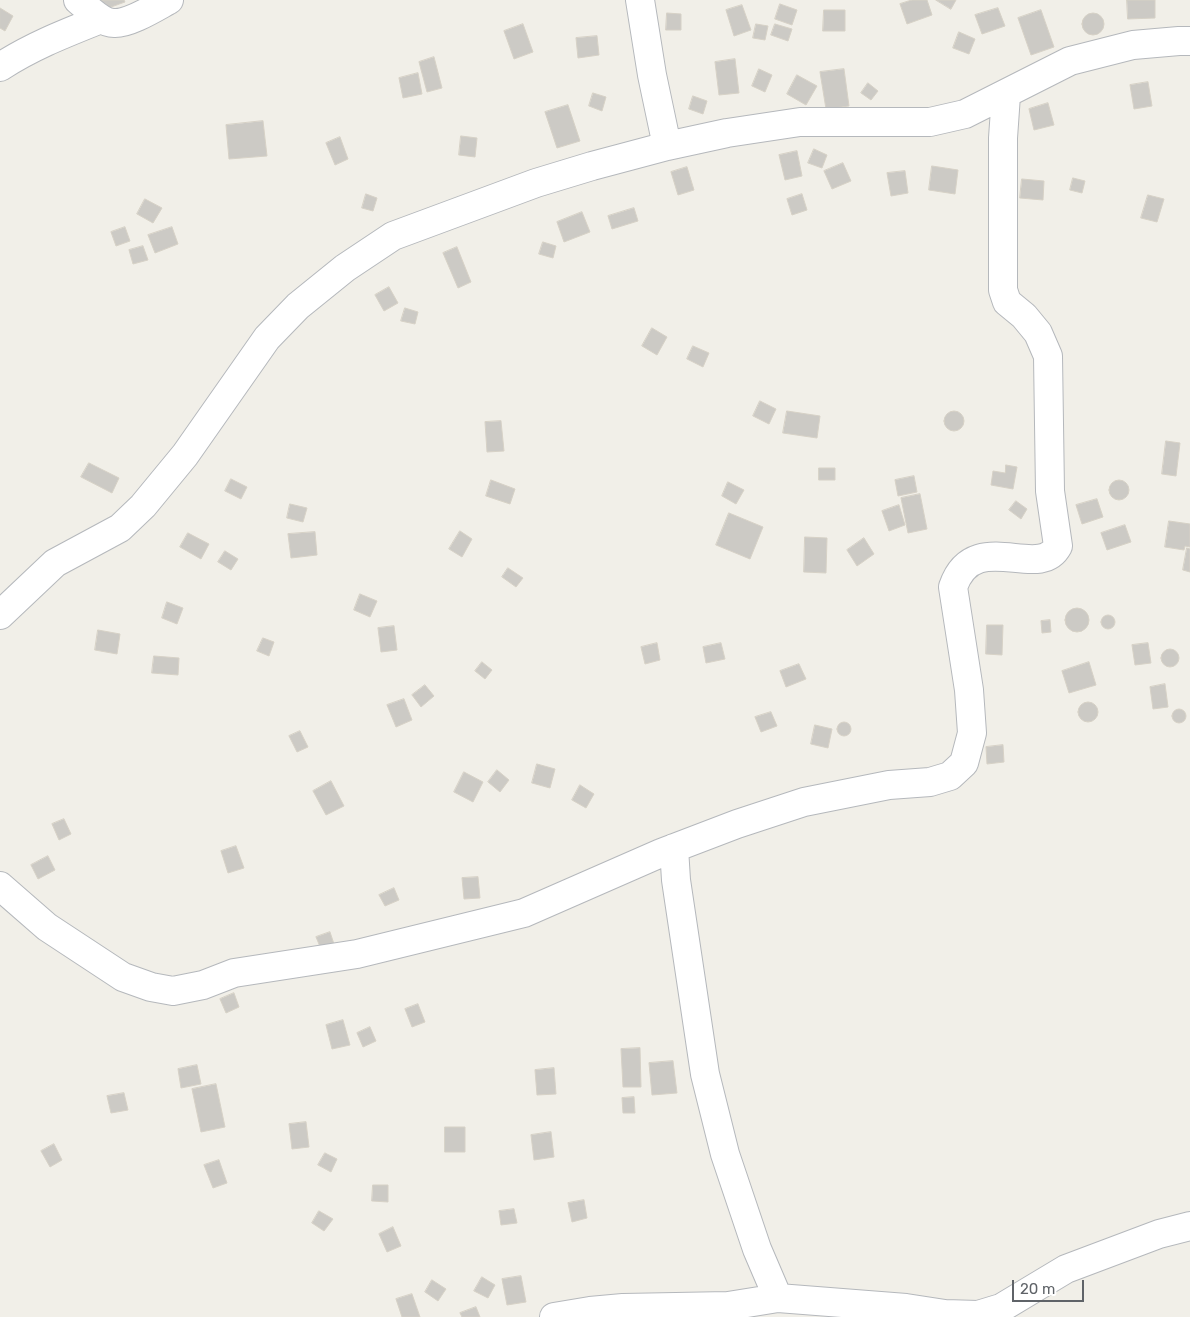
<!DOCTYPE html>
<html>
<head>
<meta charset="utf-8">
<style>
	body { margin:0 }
	#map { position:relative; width:1190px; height:1317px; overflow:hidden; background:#f1efe8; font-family:Rubik,sans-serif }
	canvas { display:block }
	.scale { position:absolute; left:1012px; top:1280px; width:72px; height:22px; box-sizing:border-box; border:2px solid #5f6368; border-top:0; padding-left:6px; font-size:15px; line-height:18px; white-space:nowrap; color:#5f6368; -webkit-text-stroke:4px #fff; paint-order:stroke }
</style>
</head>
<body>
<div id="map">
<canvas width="1190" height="1317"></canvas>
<div class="scale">20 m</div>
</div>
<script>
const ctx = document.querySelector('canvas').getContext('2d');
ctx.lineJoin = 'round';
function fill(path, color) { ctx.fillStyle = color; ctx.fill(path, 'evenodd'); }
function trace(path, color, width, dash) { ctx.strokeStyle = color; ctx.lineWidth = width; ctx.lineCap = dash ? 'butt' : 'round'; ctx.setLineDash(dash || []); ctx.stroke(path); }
const building = new Path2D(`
	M96,0h28l1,2 -25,9z
	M912,0h15l5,15 -25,9 -7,-20z
	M936,0h20l-5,9z
	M1127,0h28v18l-27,1z
	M780,4l17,6 -5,15 -17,-6z
	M742,5l9,25 -17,6 -8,-26z
	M0,8l13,8 -8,15 -5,-3z
	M998,8l7,18 -23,8 -7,-19z
	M824,10h21v21h-22z
	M1041,10l13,37 -23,8 -13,-37z
	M1082 24a11 11 0 1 1 22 0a11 11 0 1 1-22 0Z
	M667,13l14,1v16h-15z
	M523,24l10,28 -19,7 -10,-28z
	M756,24l12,2 -3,14 -12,-2z
	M775,24l17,5 -4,12 -17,-6z
	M959,32l16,7 -6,15 -16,-6z
	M597,36l2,19 -21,3 -2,-20z
	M434,57l8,31 -15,4 -8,-30z
	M735,59l4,34 -20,2 -4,-33z
	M759,69l13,6 -7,17 -13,-6z
	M844,69l5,37 -23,3 -6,-37z
	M418,73l4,21 -19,4 -4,-20z
	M797,75l20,11 -11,19 -19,-11z
	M1148,82l4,24 -18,3 -4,-24z
	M868,83l10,8 -7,9 -10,-7z
	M593,93l13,4 -4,14 -13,-5z
	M693,96l14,5 -4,13 -14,-5z
	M1048,103l6,22 -20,5 -5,-21z
	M568,105l12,36 -23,7 -12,-36z
	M263,121l4,35 -38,3 -3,-34z
	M461,136l16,2 -2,19 -16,-2z
	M340,137l8,22 -13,6 -9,-22z
	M814,149l13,6 -5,13 -14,-5z
	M797,151l5,25 -17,4 -6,-25z
	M843,163l8,18 -19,8 -8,-18z
	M932,166l26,4 -3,24 -26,-4z
	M687,167l7,23 -16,5 -7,-23z
	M905,171l3,22 -17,3 -4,-23z
	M1073,178l12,3 -3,12 -12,-3z
	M1022,179l22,2 -1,19 -23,-2z
	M366,194l11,4 -4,13 -11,-3z
	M802,194l5,16 -15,5 -5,-16z
	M1148,195l16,4 -7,23 -16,-4z
	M145,199l17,9 -9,15 -16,-9z
	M634,208l4,13 -26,8 -4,-13z
	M582,212l8,20 -26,10 -7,-20z
	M125,227l5,14 -14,5 -5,-14z
	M172,227l6,17 -23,9 -7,-18z
	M543,242l13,4 -3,12 -14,-4z
	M143,246l5,14 -15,4 -4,-14z
	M457,247l14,35 -13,6 -15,-35z
	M389,287l9,16 -14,8 -9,-16z
	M405,308l13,4 -3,12 -14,-3z
	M652,328l15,9 -10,18 -15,-9z
	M693,346l16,7 -6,14 -16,-8z
	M760,401l16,8 -7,15 -16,-8z
	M944 421a10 10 0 1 1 20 0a10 10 0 1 1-20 0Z
	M787,411l33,5 -3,22 -34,-5z
	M501,421l3,30 -17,1 -2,-30z
	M1166,441l14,2 -4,33 -14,-2z
	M89,463l30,15 -7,15 -31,-16z
	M1006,465l11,2 -4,22 -22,-4 2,-14 12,2z
	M819,468h16v12h-16z
	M914,476l3,16 -19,4 -3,-16z
	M231,479l16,8 -6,12 -16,-8z
	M491,480l24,9 -5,15 -24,-8z
	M1109 490a10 10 0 1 1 20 0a10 10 0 1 1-20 0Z
	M728,482l16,8 -8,14 -14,-8z
	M920,494l7,35 -19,4 -7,-35z
	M1097,499l6,18 -21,7 -6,-19z
	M1016,501l11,8 -6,10 -12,-9z
	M290,504l17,4 -4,14 -16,-4z
	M899,505l6,20 -16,6 -7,-20z
	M729,513l34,14 -13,32 -34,-14z
	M1169,521l21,3v23l-5,-1 -1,4 -19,-3z
	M1125,525l6,17 -24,8 -6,-17z
	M460,531l12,8 -10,18 -13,-8z
	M315,532l2,23 -26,3 -3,-24z
	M188,533l21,11 -8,15 -21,-12z
	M805,537l22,1 -1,35 -22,-1z
	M864,538l10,16 -17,12 -10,-16z
	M1187,548l3,1v23l-7,-2z
	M225,551l13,8 -7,11 -13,-8z
	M508,568l15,10 -7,9 -14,-10z
	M360,594l17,7 -7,16 -16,-7z
	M167,602l16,6 -6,16 -15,-6z
	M1065 620a12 12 0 1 1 24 0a12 12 0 1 1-24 0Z
	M1101 622a7 7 0 1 1 14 0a7 7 0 1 1-14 0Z
	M1050,620l1,12 -9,1 -1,-12z
	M987,625h16l-1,30 -16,-1z
	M394,626l3,24 -16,2 -3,-24z
	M98,630l22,4 -3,20 -22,-4z
	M263,638l11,4 -5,14 -12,-5z
	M657,643l3,17 -15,4 -4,-17z
	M721,643l4,16 -19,4 -3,-16z
	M1148,643l3,20 -16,2 -3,-20z
	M1161 658a9 9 0 1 1 18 0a9 9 0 1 1-18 0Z
	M154,656l25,2 -1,17 -26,-2z
	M482,662l10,8 -7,9 -10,-8z
	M1089,662l7,23 -27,8 -7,-22z
	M799,664l7,15 -20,8 -6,-16z
	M1165,684l3,23 -15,2 -3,-22z
	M425,685l9,11 -13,11 -9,-12z
	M404,699l8,21 -16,7 -9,-22z
	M1078 712a10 10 0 1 1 20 0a10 10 0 1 1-20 0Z
	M1172 716a7 7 0 1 1 14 0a7 7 0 1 1-14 0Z
	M771,712l6,14 -16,6 -6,-15z
	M837 729a7 7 0 1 1 14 0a7 7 0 1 1-14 0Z
	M815,725l17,4 -4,19 -17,-4z
	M300,731l8,16 -11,5 -8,-16z
	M1003,745l1,17 -17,2 -1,-17z
	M537,764l18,5 -5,19 -18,-5z
	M497,770l12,10 -9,12 -12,-10z
	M464,772l19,10 -10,20 -19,-10z
	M331,781l13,25 -18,9 -13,-24z
	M580,785l14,9 -8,14 -14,-8z
	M64,819l7,15 -12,6 -7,-16z
	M236,846l8,22 -16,5 -7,-22z
	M48,856l7,14 -17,9 -7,-14z
	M478,877l2,21 -16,1 -2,-21z
	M394,888l5,12 -14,6 -6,-11z
	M330,932l4,12 -13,5 -5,-12z
	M234,993l5,14 -13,6 -6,-14z
	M418,1004l7,18 -13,5 -7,-18z
	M343,1020l7,25 -18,4 -6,-24z
	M370,1027l6,14 -13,6 -6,-14z
	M640,1048l1,39h-18l-2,-38z
	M673,1061l4,32 -25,2 -3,-32z
	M197,1065l4,19 -20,4 -3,-19z
	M554,1068l2,26 -19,1 -2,-25z
	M216,1084l9,43 -24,5 -9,-43z
	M124,1093l4,17 -17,3 -4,-17z
	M634,1097l1,16h-12l-1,-15z
	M306,1122l3,25 -17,2 -3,-25z
	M445,1127h20v25h-20z
	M551,1132l3,25 -20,3 -3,-25z
	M54,1144l8,16 -12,7 -9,-16z
	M325,1153l12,6 -6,13 -13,-7z
	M219,1160l8,23 -14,5 -9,-23z
	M373,1185h15v17l-16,-1z
	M584,1200l3,18 -15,4 -4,-19z
	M514,1209l3,14 -16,2 -2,-14z
	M319,1211l14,8 -9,12 -12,-8z
	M393,1227l8,19 -14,6 -8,-18z
	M521,1276l5,26 -19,3 -5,-26z
	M482,1277l13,8 -7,13 -14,-7z
	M432,1280l14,9 -8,12 -13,-9z
	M412,1294l8,23h-18l-6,-18z
	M476,1307l4,10h-18l-2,-4z`);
const minor = new Path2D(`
	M78,0c10,8 23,23 36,23 15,1 42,-16 55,-23
	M640,0l12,75 15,71
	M0,67c32,-21 66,-34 101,-48
	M0,615l55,-52 65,-35 23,-22 42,-51 82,-117 31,-32 47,-38 48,-32 143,-53 56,-17 75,-20 60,-13 73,-11h130l35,-8 105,-53 63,-16 46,-4h11
	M674,848l2,32 29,194 20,80 32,95 21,49
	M0,886l47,41 76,50 28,10 22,4 30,-6 31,-12 123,-19 167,-41 137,-60 76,-29 67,-22 85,-17 41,-3 20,-6 14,-13 8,-30 -3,-43 -16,-103c21,-61 86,-5 105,-41l-8,-55 -2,-135 -10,-23 -14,-17 -17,-14 -4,-12v-152l3,-43
	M554,1317l36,-6 33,-3 105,-2 50,-8 128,10 39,6 33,1 23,-7 65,-39 93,-35 31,-8`);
fill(building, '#cccac5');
trace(building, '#d6d1c6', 1);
trace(minor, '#b5b8bc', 30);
trace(minor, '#fff', 28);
</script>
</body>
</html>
